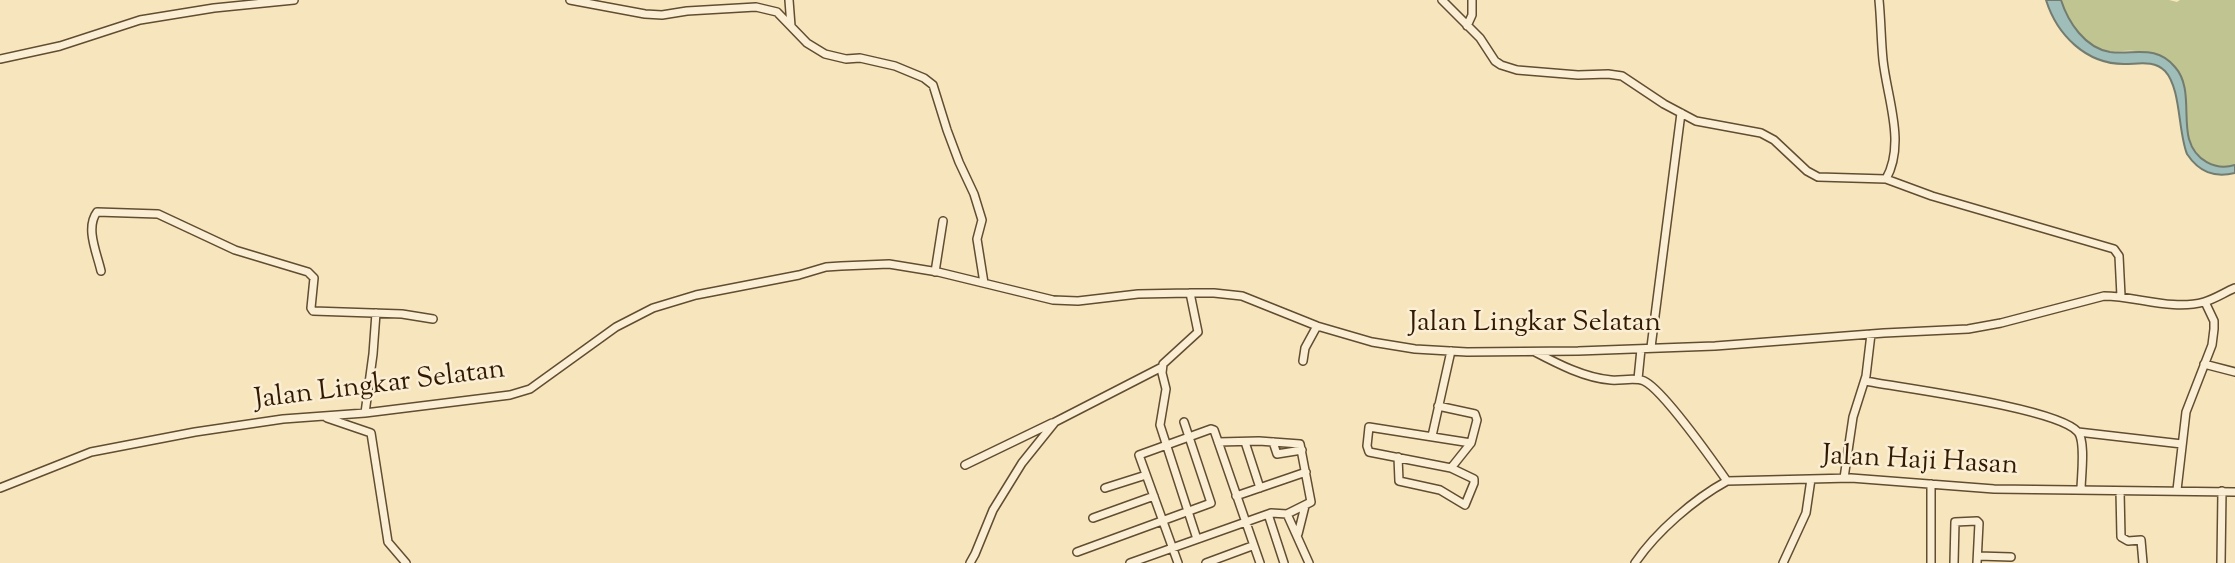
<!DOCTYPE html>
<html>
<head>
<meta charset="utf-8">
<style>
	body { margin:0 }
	canvas { display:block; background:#f7e5be }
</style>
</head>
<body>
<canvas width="2235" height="563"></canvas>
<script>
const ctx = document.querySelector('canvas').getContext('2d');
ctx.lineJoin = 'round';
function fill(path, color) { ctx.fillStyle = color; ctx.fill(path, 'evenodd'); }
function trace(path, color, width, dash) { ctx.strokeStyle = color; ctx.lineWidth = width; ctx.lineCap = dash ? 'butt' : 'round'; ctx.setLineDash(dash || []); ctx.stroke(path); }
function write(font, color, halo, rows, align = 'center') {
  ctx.font = font + ' "Sorts Mill Goudy",serif'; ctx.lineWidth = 5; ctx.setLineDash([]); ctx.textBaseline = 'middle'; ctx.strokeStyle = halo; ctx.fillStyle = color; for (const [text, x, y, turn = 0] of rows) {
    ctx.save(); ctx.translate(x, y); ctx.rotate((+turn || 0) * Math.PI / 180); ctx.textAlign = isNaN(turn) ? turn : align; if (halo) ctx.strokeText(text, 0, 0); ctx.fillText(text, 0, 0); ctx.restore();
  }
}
const green = new Path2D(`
	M2061,0h108l8,2 3,-2h55v165c-22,7 -37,-6 -46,-26l-9,-64c-11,-6 -33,-23 -44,-24 -9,-2 -19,2 -28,0 -24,-5 -40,-29 -47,-51z`);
const water = new Path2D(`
	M2046,0h15c7,22 24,48 49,52 24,3 46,-8 65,15 17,19 8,50 14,72 6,21 26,32 46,26v8c-21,5 -36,-1 -48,-19 -9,-22 -6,-66 -22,-83 -11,-11 -26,-7 -41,-7 -38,0 -67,-29 -78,-64z`);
const minor = new Path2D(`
	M570,0l75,14 17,1 25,-4 69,-4 21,5 30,31 18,11 21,5 14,-1 35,8 29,12 9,7 14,45 12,32 15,32 8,26 -5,19 7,44
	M789,0l2,26
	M1442,0l38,38 15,23 6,4 16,5 61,5 30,-1 14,2 42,28 32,17 65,12 13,7 33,31 11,6 68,2
	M1879,0c2,20 2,40 4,60 4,38 23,83 3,119l46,17 182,53 5,7 2,40
	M1467,26l5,-11v-15
	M0,59l60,-13 80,-26 74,-12 80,-8
	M101,271c-4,-18 -16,-43 -4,-59l61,2 77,36 73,22 6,6 -3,30 2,3 89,3 31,5
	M935,272l8,-51
	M1190,293l8,39 -35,32 -1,9 4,16 -6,36 37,114
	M1651,347l30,-234
	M1535,352c23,12 50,26 76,28 10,1 24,-3 33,1 18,8 69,80 83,100
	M1303,361l2,-13 12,-22
	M2204,364l31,8
	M1638,379l3,-30
	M1865,381c37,7 193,27 213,51 8,10 3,45 3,58
	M1438,406l37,8 2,6 -6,23
	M365,413l8,-59 3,-41
	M327,418l44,15 17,109 18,21
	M1369,427l102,16 -20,25 -82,-16 -2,-6z
	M2078,432l104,12
	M1432,436l19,-85
	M1218,442l41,-1 41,3 11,58 -24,12
	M1245,442l15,46
	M1273,442l4,12 25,-4
	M1398,457l1,24 41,9 25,15 9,-22v-4l-23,-11
	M965,465l87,-42
	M1844,478l9,-61 13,-41 5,-42
	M0,488l91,-36 104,-20 88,-13 82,-6 145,-18 20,-6 86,-62 37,-19 43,-13 103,-20 27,-8 15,-1 48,-2 49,8 115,28 25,1 60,-7 52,-1h24l28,3 75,30 55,16 43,7 52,3 111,-1 137,-5 169,-13 84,-4 33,-6 103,-27c32,0 68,15 100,6 11,-3 21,-10 31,-14
	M1105,488l41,-13
	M2177,490l9,-78 26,-67 2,-16v-8l-9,-19
	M2120,491l1,46 7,4 13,-1 2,23
	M1236,496l70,-24
	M1268,514l16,49
	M1093,518l61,-22
	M1298,534l7,-28
	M1077,552l134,-49 -27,-81
	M1978,556l33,1
	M970,563l5,-9 18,-44 29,-47 33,-41 107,-55
	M1130,563l141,-50 16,1 22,49
	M1178,563l-39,-108 72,-26 3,1 46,133
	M1206,563l46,-17
	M1635,563c21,-31 59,-64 92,-82l124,-3 143,11 241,3
	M1783,563l23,-50 5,-34
	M1931,563v-79
	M1954,563l1,-41 22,-1 2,2 -2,40
	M2221,563l1,-72`);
const streetNames = [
	["Jalan Lingkar Selatan",1535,325],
	["Jalan Lingkar Selatan",380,387,-7],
	["Jalan Haji Hasan",1920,463,3]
];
fill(green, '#bfc490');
fill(water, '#9fbdb9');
trace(water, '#737c6f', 2);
trace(minor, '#624d30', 10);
trace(minor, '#faeed5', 7);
write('28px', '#311a01', '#faeed5', streetNames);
</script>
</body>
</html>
